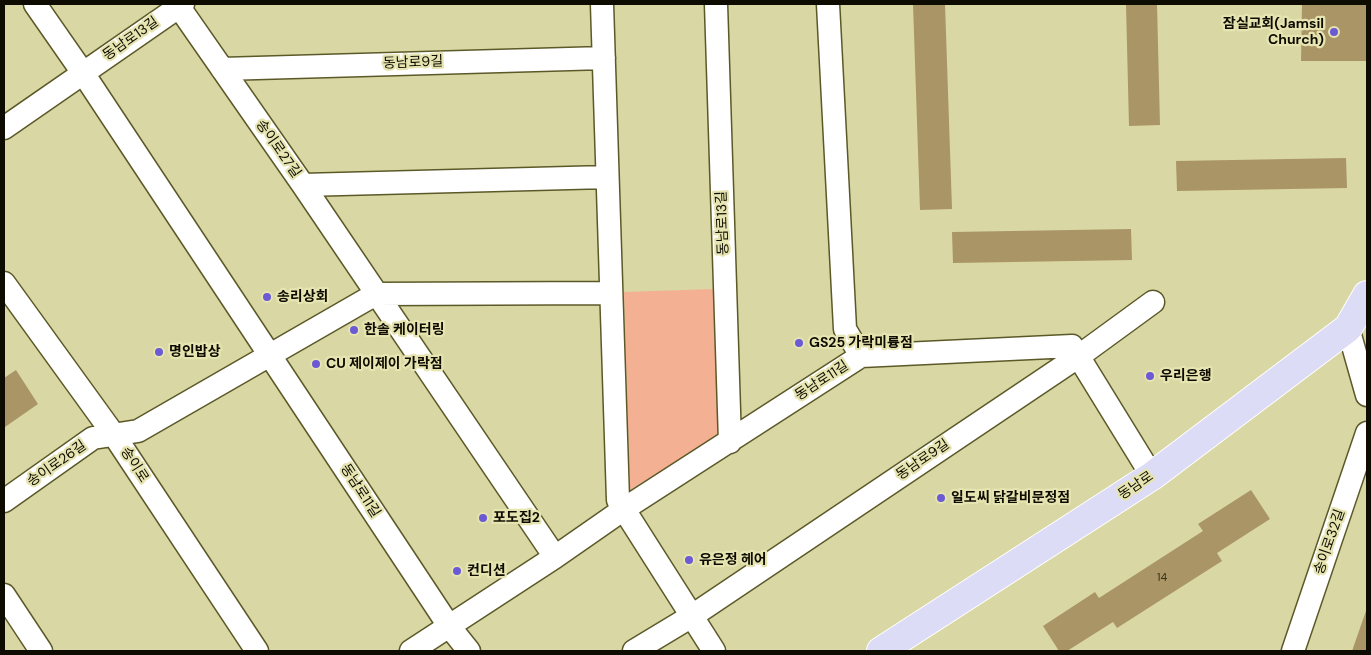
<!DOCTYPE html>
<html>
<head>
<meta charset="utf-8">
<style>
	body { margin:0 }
	#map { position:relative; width:1371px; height:655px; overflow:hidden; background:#d9d7a3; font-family:"DM Sans",sans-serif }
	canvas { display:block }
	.frame { position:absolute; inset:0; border:5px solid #0e0c00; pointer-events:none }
</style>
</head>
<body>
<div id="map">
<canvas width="1371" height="655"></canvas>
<div class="frame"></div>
</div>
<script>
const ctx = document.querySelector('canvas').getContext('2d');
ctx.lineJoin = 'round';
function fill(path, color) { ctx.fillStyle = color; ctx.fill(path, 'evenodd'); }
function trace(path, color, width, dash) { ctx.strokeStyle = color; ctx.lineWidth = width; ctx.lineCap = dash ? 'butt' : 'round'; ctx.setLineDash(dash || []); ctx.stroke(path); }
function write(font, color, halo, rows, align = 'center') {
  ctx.font = font + ' "DM Sans","Noto Sans KR",sans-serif'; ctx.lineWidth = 4.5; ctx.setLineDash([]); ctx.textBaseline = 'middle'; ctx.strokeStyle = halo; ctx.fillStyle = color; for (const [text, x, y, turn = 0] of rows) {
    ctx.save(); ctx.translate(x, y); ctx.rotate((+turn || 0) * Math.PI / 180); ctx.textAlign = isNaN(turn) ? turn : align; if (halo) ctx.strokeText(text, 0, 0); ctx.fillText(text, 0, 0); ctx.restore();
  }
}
const green = new Path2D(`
	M713,289l8,145 -91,56 -6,-198z`);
const building = new Path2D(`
	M913,4h32l7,205 -32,1z
	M1126,4h31l3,121 -31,1z
	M1302,4h65v57h-66z
	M1346,158l1,30 -170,3 -1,-30z
	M1131,229l1,31 -179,3 -1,-31z
	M16,370l22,34 -33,23 -1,-49z
	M1251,490l19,29 -53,34 5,8 -105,67 -4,-6 -46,29h-8l-16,-25 52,-34 4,6 104,-67 -5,-7z
	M1367,608v43h-15z`);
const minor = new Path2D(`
	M35,4l48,69 366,553 20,25
	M177,4l126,181 252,372
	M602,4l16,496 96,151
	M716,4l14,438
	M828,4l17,325 16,27
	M222,69l382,-11
	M4,128l179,-124
	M303,185l304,-8
	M4,283l110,152 143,216
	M1348,328l19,67
	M4,501l89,-63 45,-7 238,-137 235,-1
	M4,595l37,56
	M411,651l144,-94 69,-48 237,-153 211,-10 80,130
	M634,651l58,-35 387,-260 74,-54
	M1293,651l74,-218`);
const major = new Path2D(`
	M881,651l271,-175 196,-148 19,-33`);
const markers = [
	[1334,32,5,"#6b5ad3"],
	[267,297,5,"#6b5ad3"],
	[354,330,5,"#6b5ad3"],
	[799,343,5,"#6b5ad3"],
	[159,352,5,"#6b5ad3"],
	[316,364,5,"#6b5ad3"],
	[1150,376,5,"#6b5ad3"],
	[941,498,5,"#6b5ad3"],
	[483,518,5,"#6b5ad3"],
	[689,560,5,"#6b5ad3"],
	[457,571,5,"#6b5ad3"]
];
const numberNames = [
	["14",1162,578]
];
const poiNames = [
	["잠실교회(Jamsil",1324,24,"right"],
	["Church)",1324,40,"right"],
	["송리상회",277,297],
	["한솔 케이터링",364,330],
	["GS25 가락미륭점",809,343],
	["명인밥상",169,352],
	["CU 제이제이 가락점",326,364],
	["우리은행",1160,376],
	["일도씨 닭갈비문정점",951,498],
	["포도집2",493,518],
	["유은정 헤어",699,560],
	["컨디션",467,571]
];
const streetNames = [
	["동남로13길",131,39,-35],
	["동남로9길",413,63,-2],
	["송이로27길",278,149,55],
	["동남로13길",723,223,-92],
	["동남로11길",822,381,-33],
	["동남로9길",923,460,-34],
	["송이로26길",57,464,-35],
	["송이로",134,465,57],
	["동남로",1136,486,-34],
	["동남로11길",360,491,57],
	["송이로32길",1330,542,-71]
];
fill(green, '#f4b092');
fill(building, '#aa9566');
trace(minor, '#5c5929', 25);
trace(major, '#fff', 30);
trace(minor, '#fff', 22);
trace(major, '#dcdcf7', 28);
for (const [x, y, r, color] of markers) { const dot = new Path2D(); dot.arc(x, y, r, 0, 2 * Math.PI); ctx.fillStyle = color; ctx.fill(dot); trace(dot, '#e6e4b0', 2); }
write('11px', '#352e1a', null, numberNames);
write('bold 14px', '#0e0c00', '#e6e4b0', poiNames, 'left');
write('14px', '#0e0c00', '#e6e4b0', streetNames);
</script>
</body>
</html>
